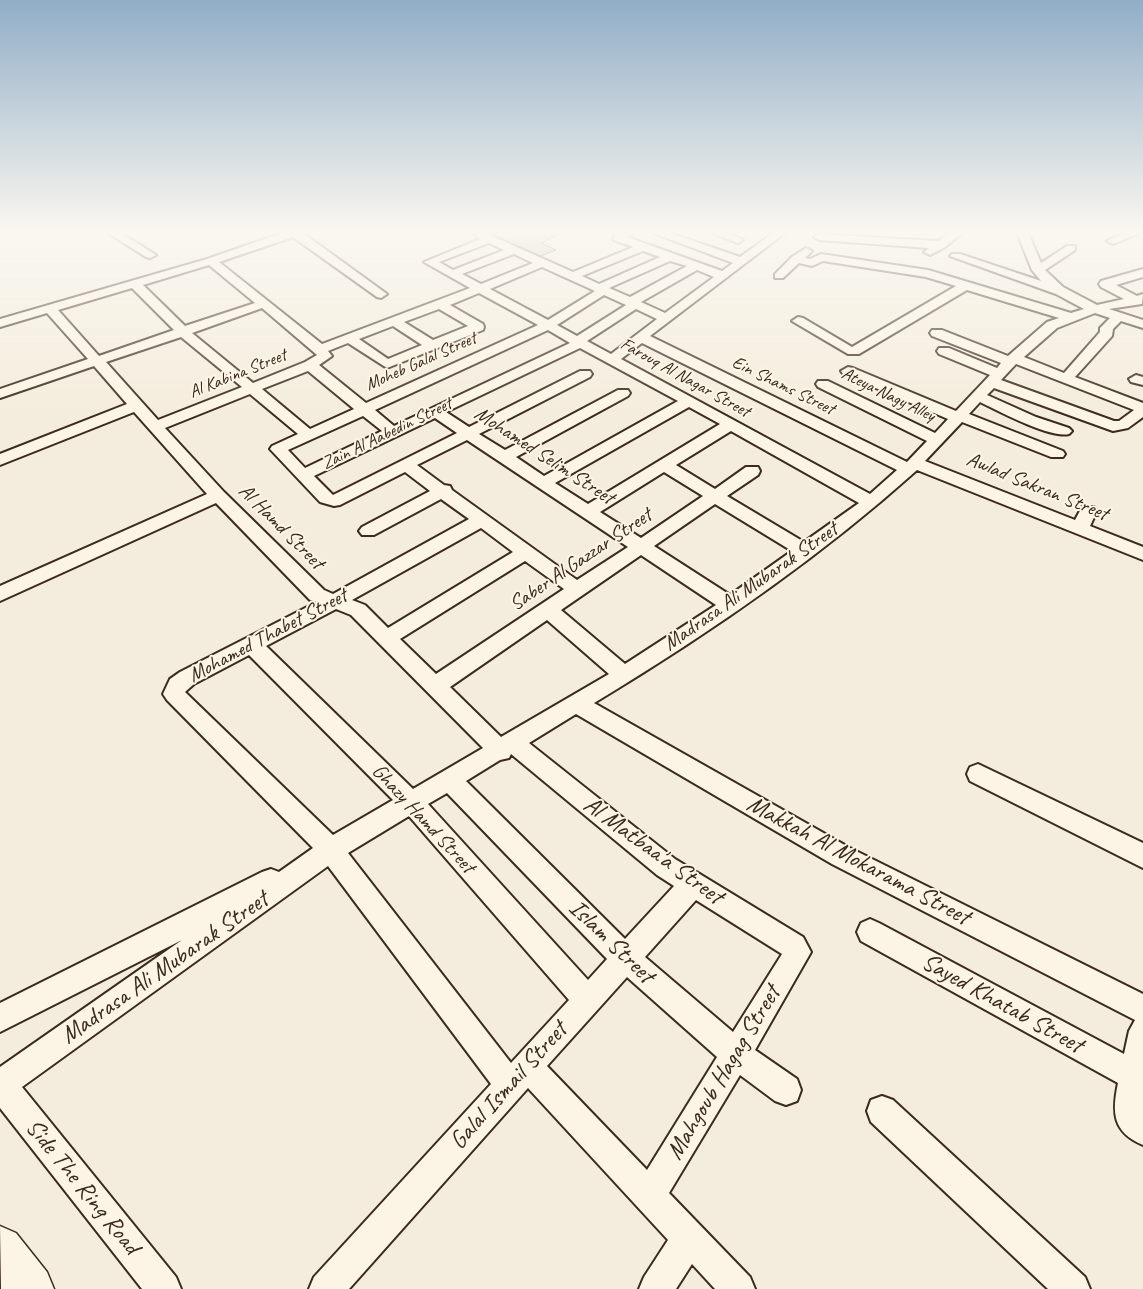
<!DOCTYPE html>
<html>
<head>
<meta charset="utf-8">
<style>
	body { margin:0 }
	canvas { display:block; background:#f4eddd }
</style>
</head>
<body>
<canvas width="1143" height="1289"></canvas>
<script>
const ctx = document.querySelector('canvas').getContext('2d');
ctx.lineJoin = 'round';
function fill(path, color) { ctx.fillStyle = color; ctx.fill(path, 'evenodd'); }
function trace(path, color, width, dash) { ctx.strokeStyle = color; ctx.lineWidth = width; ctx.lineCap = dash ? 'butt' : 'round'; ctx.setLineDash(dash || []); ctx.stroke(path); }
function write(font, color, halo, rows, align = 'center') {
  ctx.font = font + ' Caveat,sans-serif'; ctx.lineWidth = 4; ctx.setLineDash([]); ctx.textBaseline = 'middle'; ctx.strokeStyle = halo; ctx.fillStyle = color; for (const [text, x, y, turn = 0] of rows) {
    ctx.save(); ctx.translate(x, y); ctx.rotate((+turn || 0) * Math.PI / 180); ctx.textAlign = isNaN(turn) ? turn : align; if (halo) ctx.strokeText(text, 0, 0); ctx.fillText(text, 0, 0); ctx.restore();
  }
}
const building = new Path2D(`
	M490,233h71l-20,10 15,7 -15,6z`);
const minor = new Path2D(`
	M108,233h13l35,22 -6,3 -4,-1z
	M282,233h21l84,61 -6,4 -4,-1 -84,-60 -74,25 103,82 148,-56 -46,-26 56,-23 -7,-6h12l88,39 60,-25 -19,-7 -1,-2 5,-5h14l-5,4 95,34 11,-8 -80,-30h17l70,24 33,-24h12l-135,103 257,126 20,-21 -109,-54 -2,-3 2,-3h10l107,52 13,-14 -105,-45 -2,-3 7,-4 5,1 103,43 34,-36 -51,-21 -2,-3 2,-3h10l48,20 4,-5 -69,-27 -2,-3 2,-3h10l66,26 39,-34 12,-4 -92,-28 -108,64h-11l-56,-33 6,-4 5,1 49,29 104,-61 -30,-9 -103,-16 -11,5 -13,-3 -16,15h-8v-4l17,-17 14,-9 6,3 -7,7 5,1 11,-5 107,16 143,43 13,-4 -28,-15 -106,-38 2,-2h8l81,27 -9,-11 -15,-37h11l13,30 26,-17h8v4l-30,20 18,17 34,18 27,-6 -23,-12 -2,-3 2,-3 42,-12v8l-27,8 21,11 6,-2 -1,10 -33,5 34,11v8l-22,-7 -8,8 -1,7 -37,41 68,26v14l-15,11 -15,3 -119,-43 -7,7 49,22 33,11 3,3 -3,3c-17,5 -71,-23 -89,-32l-11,12 94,37 2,3 -2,3h-12l-89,-35 -37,39 150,59 7,-13h12l3,4 -7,15 53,21v13l-226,-90c-98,88 -210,165 -323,233l256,145 293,146v151c-31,-13 -31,-33 -25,-62l-257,-142 -4,-9 4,-9 9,-4 9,4 245,131 5,-23 6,-11 -303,-156 -256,-150 -47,29 146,116 128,78 8,15 -56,98 42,29 4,11 -4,11 -11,4 -11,-4 -35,-26 -71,118 81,84 5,12h-40l-23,-25 -16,25h-37l5,-12 24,-37 -140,-152 -179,201h-40l5,-12 177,-193 -163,-218 -306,221 154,190 5,12h-39l-142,-181v-41l182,-127 -182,92v-29l262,-131 9,-3 8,3 34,-24 -146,-148 -4,-6 7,-15 10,-7 137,-70 -7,-2 -94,-97 -216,98v-15l207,-92 -73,-82 -134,53v-11l127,-50 -33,-38 -94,32v-9l88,-30 -41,-46 -47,14v-8l207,-60zM489,243l15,7 -51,20 -14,-8zM643,251l17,6 -61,27 -17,-8zM514,254l19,9 -52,21 -19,-10zM670,261l17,5 -57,31 -21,-9zM209,265l46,38 -70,23 -42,-41zM542,267l53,24 -47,29 -58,-31zM697,270l17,7 -49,36 -24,-11zM132,288l42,42 -75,26 -41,-46zM479,293l59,32 -172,78 -47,-38 13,-9 -4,-5 20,-8 39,25 96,-38 1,-3 -1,-3 -33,-19zM604,295l22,10 -49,31 -20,-11zM262,308l55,47 -12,7 -52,21 -61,-50zM439,309l29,17 -35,14 -29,-18zM636,309l21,10 -46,35 -24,-13zM1095,313l15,5 -10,10v4l-36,41 -40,-16 33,-29zM393,326l29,19 -34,14 -29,-20zM548,330l22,13 -176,83 -19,-16zM181,337l61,50 -84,33 -52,-58zM642,343l255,127 -27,24 -249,-135zM580,348l98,53 -134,75 -28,-19 112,-61 2,-3 -2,-3h-10l-113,60 -26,-16 111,-57 2,-3 -2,-3h-10l-111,56 -23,-15zM1016,364l118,46 -15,11h-5l-113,-41zM308,371l46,38 -44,20 -48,-40zM250,394l48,40 -26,12 -2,3 50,53 14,4 6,-1 65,-33 25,19 -68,36 -3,4 3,4h12l67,-36 28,20 -136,75 -9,-4 -100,-98 -59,-64zM689,407l31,17 -132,80 -33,-21zM363,416l19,15 -77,37 -17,-18zM435,418l22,15 -124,62 -19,-19zM731,431l128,72 -55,39 -77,-46 31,-21 2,-4 -2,-4h-12l-31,22 -39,-24zM467,440l161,107 -51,33 -125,-90 -2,-4 -6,-1 -27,-20zM664,472l39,24 -62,42 -41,-26zM715,504l77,47 -62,44 -76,-49zM481,528l32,24 -125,76 -23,-23 -13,-5zM641,555l75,50 -91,59 -64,-54zM525,561l39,28 -128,85 -36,-35zM336,609l15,6 132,133 -70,41 -147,-143zM547,620l62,54 -108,63 -51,-50zM249,655l144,145 -60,35 -148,-143 9,-8zM511,754l146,121 17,11 -49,53 -159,-158 34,-21 9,-2zM447,793l160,166 -19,21 -160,-176zM409,816l160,184 -58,63 -163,-210zM696,900l86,54 -49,78 -88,-75zM627,977l90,80 -70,113 -100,-104z
	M712,233h17l14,7 -5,3z
	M949,233h13l-17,14 -15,8 -6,-3 5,-4 -110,-8 -5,-3 5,-3 119,7z
	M1124,233h16l-27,11 -6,-3z
	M1136,375l7,2v8l-12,-3 -2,-3z
	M978,764l165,79v25l-173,-87 -3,-7 3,-7z
	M882,1096l11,4 192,177 5,12h-42l-177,-167 -4,-11 4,-11z`);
const highway = new Path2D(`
	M0,1226l16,7 31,39 7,17h-53z`);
const farStreetnames = [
	["Moheb Galal Street",421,362,-24],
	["Al Kabina Street",238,374,-22],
	["Farouq Al Nagar Street",685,378,29],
	["Ein Shams Street",783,386,26],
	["Ateya Nagy Alley",888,395,26],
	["Zain Al Aabedin Street",387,434,-26]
];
const streetNames = [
	["Mohamed Selim Street",544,456,33],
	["Awlad Sakran Street",1037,487,22],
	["Al Hamd Street",281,527,45],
	["Saber Al Gazzar Street",581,560,-34],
	["Madrasa Ali Mubarak Street",751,587,-35],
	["Mohamed Thabet Street",268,636,-28],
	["Ghazy Hamd Street",423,819,47]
];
const nearStreetnames = [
	["Al Matbaa'a Street",653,851,36],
	["Makkah Al Mokarama Street",858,861,28],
	["Islam Street",611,942,44],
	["Madrasa Ali Mubarak Street",165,968,-35],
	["Sayed Khatab Street",1002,1004,29],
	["Mahgoub Hagag Street",724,1073,-59],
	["Galal Ismail Street",509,1086,-48],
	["Side The Ring Road",82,1187,51]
];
fill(building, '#c3b9aa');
trace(building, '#3b2a1e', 1);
trace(minor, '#3b2a1e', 4);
trace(highway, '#3b2a1e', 3);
fill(minor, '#fcf5e5');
fill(highway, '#fcf5e5');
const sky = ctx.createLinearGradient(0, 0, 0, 414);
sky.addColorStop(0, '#91aec7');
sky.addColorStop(0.56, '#faf7f0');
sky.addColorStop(1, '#faf7f000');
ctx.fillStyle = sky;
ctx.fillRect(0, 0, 1143, 414);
write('18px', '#3b2a1e', '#fcf5e5', farStreetnames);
write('21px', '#3b2a1e', '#fcf5e5', streetNames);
write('25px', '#3b2a1e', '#fcf5e5', nearStreetnames);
</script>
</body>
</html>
